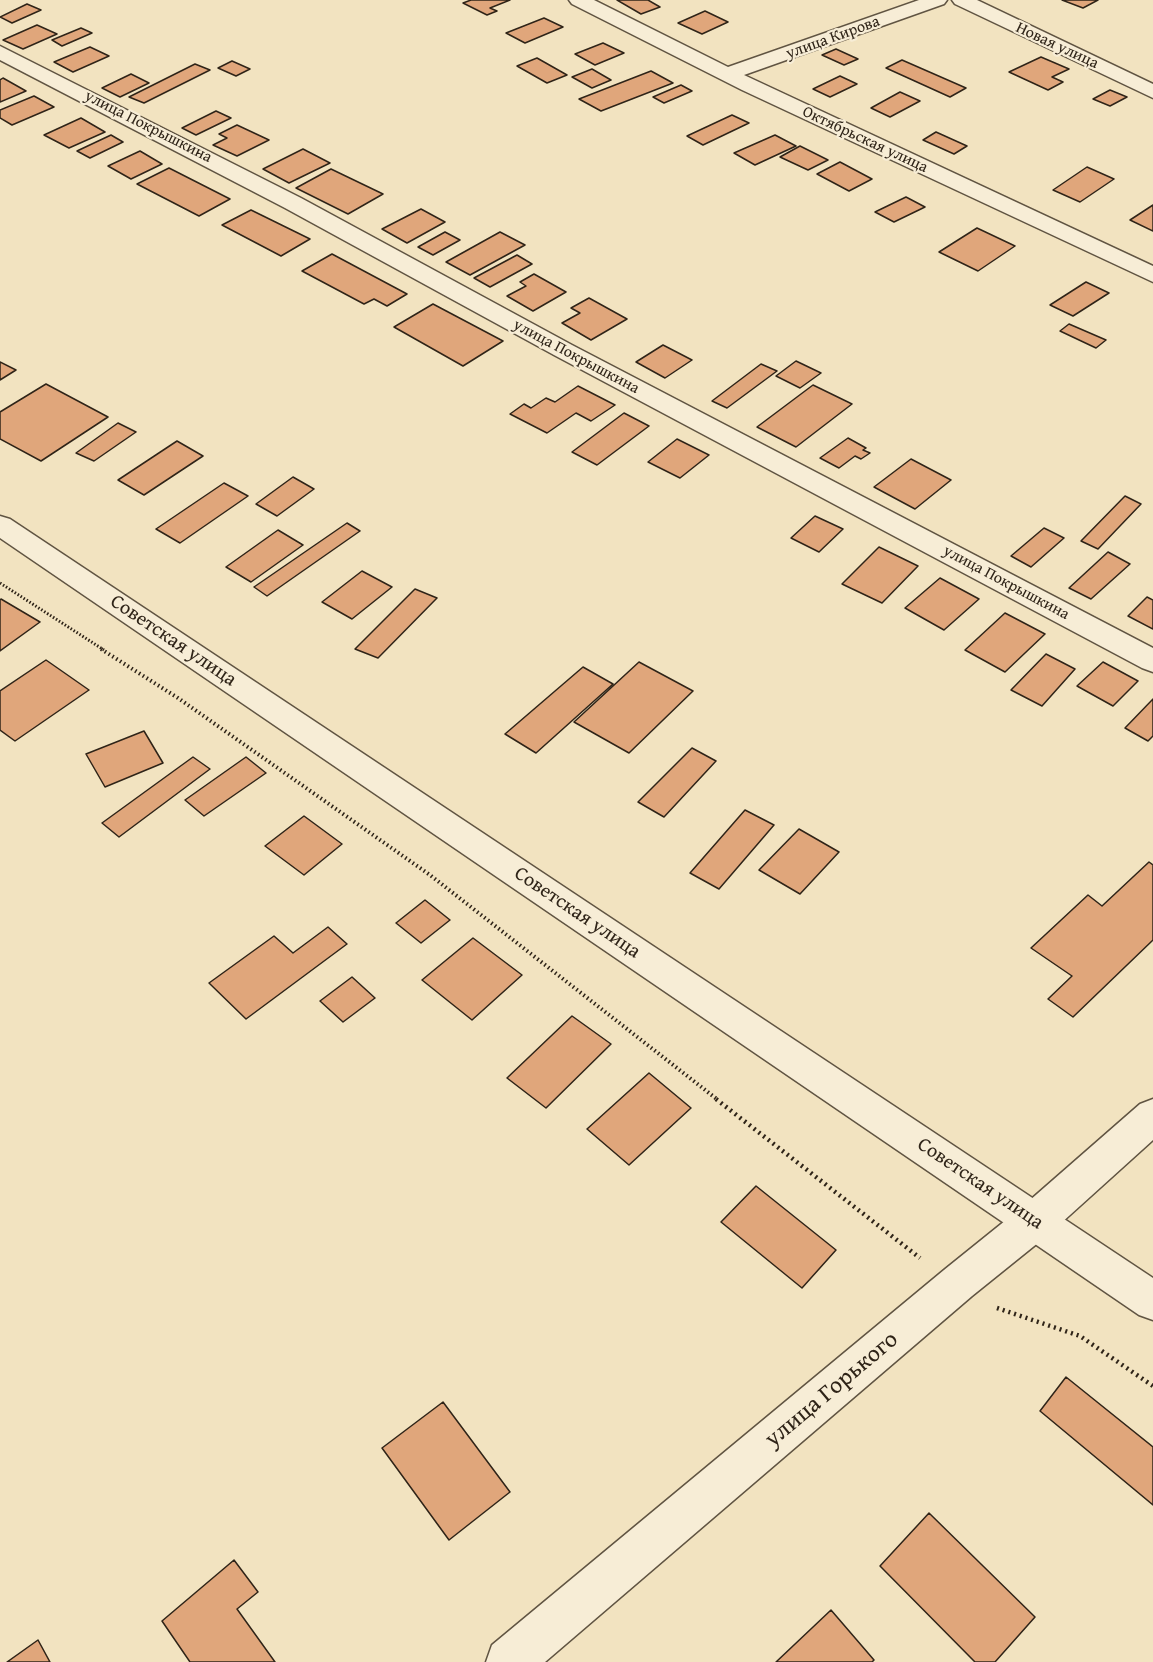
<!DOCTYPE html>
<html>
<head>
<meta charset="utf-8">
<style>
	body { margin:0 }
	canvas { display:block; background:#f2e3c0 }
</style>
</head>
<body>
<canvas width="1153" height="1662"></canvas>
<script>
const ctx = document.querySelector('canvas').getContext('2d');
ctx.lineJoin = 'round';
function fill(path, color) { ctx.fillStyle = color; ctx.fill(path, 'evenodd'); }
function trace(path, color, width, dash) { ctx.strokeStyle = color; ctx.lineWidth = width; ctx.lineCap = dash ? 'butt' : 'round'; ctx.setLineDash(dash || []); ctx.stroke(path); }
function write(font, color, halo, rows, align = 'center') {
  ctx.font = font + ' "Gentium Book Plus",serif'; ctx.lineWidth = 4.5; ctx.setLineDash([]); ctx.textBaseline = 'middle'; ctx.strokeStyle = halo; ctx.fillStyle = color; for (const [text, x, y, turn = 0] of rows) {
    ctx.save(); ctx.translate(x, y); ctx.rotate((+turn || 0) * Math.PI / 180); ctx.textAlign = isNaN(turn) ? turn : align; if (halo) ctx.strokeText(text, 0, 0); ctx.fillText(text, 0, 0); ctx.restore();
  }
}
const building = new Path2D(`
	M471,0h39l-20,8 7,3 -10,4 -24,-12z
	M617,0h31l12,7 -19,7z
	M1062,0h36l-15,8z
	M27,4l14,6 -29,13 -12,-6z
	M705,11l23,11 -26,12 -24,-11z
	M544,18l19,9 -38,16 -19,-10z
	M37,25l20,9 -34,15 -20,-9z
	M81,28l11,5 -30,13 -10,-6z
	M603,43l21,10 -29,12 -20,-11z
	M90,47l19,9 -36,16 -19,-10z
	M836,49l22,10 -14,6 -22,-10z
	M1041,57l28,12 -17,8 11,5 -15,8 -39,-18z
	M537,58l30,17 -20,8 -30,-17z
	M902,60l64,28 -16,9 -64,-29z
	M232,61l18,8 -14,7 -18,-8z
	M195,64l15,6 -66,33 -15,-6z
	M592,69l19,11 -19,8 -20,-11z
	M651,71l22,12 -72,28 -22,-12z
	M131,74l18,9 -29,14 -18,-9z
	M840,76l17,8 -27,13 -17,-8z
	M3,78l23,13 -26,11v-22z
	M681,85l11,6 -28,12 -11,-6z
	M1110,90l17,7 -17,9 -17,-7z
	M900,92l20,9 -30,16 -19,-9z
	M34,96l20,11 -42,18 -12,-7v-8z
	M216,111l15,7 -35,17 -14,-7z
	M732,115l17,8 -46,22 -16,-9z
	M81,118l24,14 -36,16 -25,-13z
	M237,125l32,15 -32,16 -24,-11 14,-7 -8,-4z
	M936,132l31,14 -13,8 -31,-14z
	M111,135l12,7 -33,16 -13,-7z
	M775,135l21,11 -41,19 -21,-12z
	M800,146l28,14 -20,10 -28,-13z
	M303,149l27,14 -41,20 -26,-14z
	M140,151l22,13 -31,15 -23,-13z
	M840,162l32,17 -23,12 -32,-17z
	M1087,167l27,12 -34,23 -27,-12z
	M169,168l61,31 -31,17 -62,-32z
	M331,169l52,25 -35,20 -52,-26z
	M906,197l19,10 -31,15 -19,-10z
	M1153,205v26l-23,-11z
	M421,209l24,13 -38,21 -25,-14z
	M251,210l59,29 -29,17 -59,-31z
	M977,228l38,18 -37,25 -39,-19z
	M445,232l15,8 -27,15 -15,-8z
	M500,232l25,13 -55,30 -24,-13z
	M332,254l75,40 -20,12 -13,-7 -10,5 -62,-33z
	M517,255l15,9 -42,23 -16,-9z
	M534,274l32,18 -33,19 -26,-15 19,-10 -6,-4z
	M1086,282l23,11 -36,23 -23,-11z
	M589,298l38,21 -36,21 -29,-17 18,-10 -9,-5z
	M433,304l70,37 -40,25 -69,-39z
	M1069,324l37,16 -10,8 -36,-17z
	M663,345l29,15 -27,18 -29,-16z
	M796,361l25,12 -21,15 -24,-12z
	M0,362l16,8 -16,10z
	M761,364l16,7 -50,37 -15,-7z
	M46,384l62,33 -67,44 -41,-22v-27z
	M813,385l39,19 -56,43 -39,-20z
	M578,386l37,19 -24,16 -15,-8 -29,20 -37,-19 14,-10 7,4 15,-10 9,4z
	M624,413l25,13 -52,39 -25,-13z
	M118,423l18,9 -42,29 -18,-8z
	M848,438l18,10 -3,2 7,3 -9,6 -6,-3 -16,12 -19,-10z
	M677,439l32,16 -29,23 -32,-16z
	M177,441l26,15 -59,39 -26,-15z
	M911,459l40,21 -36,29 -41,-22z
	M293,477l21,12 -37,27 -21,-12z
	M224,483l24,13 -68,47 -24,-14z
	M1125,496l16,8 -43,45 -17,-8z
	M815,516l28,13 -24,23 -28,-14z
	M347,523l13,8 -93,65 -13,-9z
	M1044,528l20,10 -33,29 -20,-11z
	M278,530l25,15 -52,37 -25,-15z
	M879,547l39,19 -36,37 -40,-19z
	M1108,552l22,12 -39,35 -22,-11z
	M362,571l30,16 -40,32 -30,-17z
	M940,578l39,21 -35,31 -39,-22z
	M415,589l22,9 -59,60 -23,-9z
	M1147,597l6,3v29l-25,-13z
	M1,599l39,23 -40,29v-51z
	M1005,613l40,21 -40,38 -40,-22z
	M1046,654l29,15 -33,37 -31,-16z
	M46,660l43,30 -74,51 -15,-11v-39z
	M639,662l54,29 -64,62 -55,-31z
	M1103,662l35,19 -25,25 -36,-20z
	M583,667l30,17 -77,69 -31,-19z
	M1153,699v37l-5,5 -23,-13z
	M144,731l19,32 -58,24 -19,-33z
	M692,748l24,13 -52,56 -26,-15z
	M193,757l17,12 -91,68 -17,-14z
	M246,757l20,16 -62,43 -19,-16z
	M745,810l29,15 -55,64 -29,-16z
	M304,816l38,28 -38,31 -39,-29z
	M799,829l40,23 -39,42 -41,-24z
	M1149,862l4,3v75l-80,77 -25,-18 24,-23 -41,-28 57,-53 14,11z
	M425,900l25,20 -29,23 -25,-20z
	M328,927l19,17 -101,75 -37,-36 65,-47 19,17z
	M473,938l49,37 -50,45 -50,-40z
	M352,977l23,21 -32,24 -23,-21z
	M572,1016l39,28 -65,64 -39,-30z
	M649,1073l42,35 -62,57 -42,-36z
	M756,1186l80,64 -34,38 -81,-66z
	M1066,1377l87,70v58l-113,-94z
	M443,1402l67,90 -61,48 -67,-92z
	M929,1513l106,104 -40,45h-20l-95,-96z
	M234,1560l24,32 -21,17 38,53h-85l-28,-41z
	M831,1610l43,50 -2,2h-96z
	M38,1640l12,22h-43z`);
const pathFar2 = new Path2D(`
	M0,583l104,67`);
const pathFar1 = new Path2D(`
	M101,649l77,49 252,177 288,225`);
const path = new Path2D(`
	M716,1099l204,159
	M997,1308l83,28 73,50`);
const minor = new Path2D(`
	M569,0h25l134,67 191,-67h28l-3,4 -200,71 409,191v16l-411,-192 -170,-86z
	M952,0h25l176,84v14l-198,-94z
	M0,46l301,152 271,147 581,303v24l-11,-4 -588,-313 -269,-147 -285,-148z
	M1153,1099v41l-104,94 -77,62 -427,366h-59l6,-17 452,-375 77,-62 119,-104z`);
const tertiary = new Path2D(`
	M0,516l10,3 1143,759v42l-14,-5 -1139,-777z`);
const farStreetnames = [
	["улица Кирова",833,38,-20],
	["Новая улица",1057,46,25],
	["улица Покрышкина",148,127,27],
	["Октябрьская улица",865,140,25],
	["улица Покрышкина",576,357,28],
	["улица Покрышкина",1006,583,28]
];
const streetNames = [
	["Советская улица",173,641,34],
	["Советская улица",577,913,34],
	["Советская улица",980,1184,34]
];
const nearStreetnames = [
	["улица Горького",832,1390,-40]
];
fill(building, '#e0a67b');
trace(building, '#2f2418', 1.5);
trace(minor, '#605442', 3);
trace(tertiary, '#605442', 3);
trace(pathFar2, '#2f2418', 3, [1.5, 2]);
trace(pathFar1, '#2f2418', 4, [1.5, 3]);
trace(path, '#2f2418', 4.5, [2, 4]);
fill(minor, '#f7edd6');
fill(tertiary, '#f7edd6');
write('16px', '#2f2418', '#f7edd6', farStreetnames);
write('20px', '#2f2418', '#f7edd6', streetNames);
write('24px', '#2f2418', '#f7edd6', nearStreetnames);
</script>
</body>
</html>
